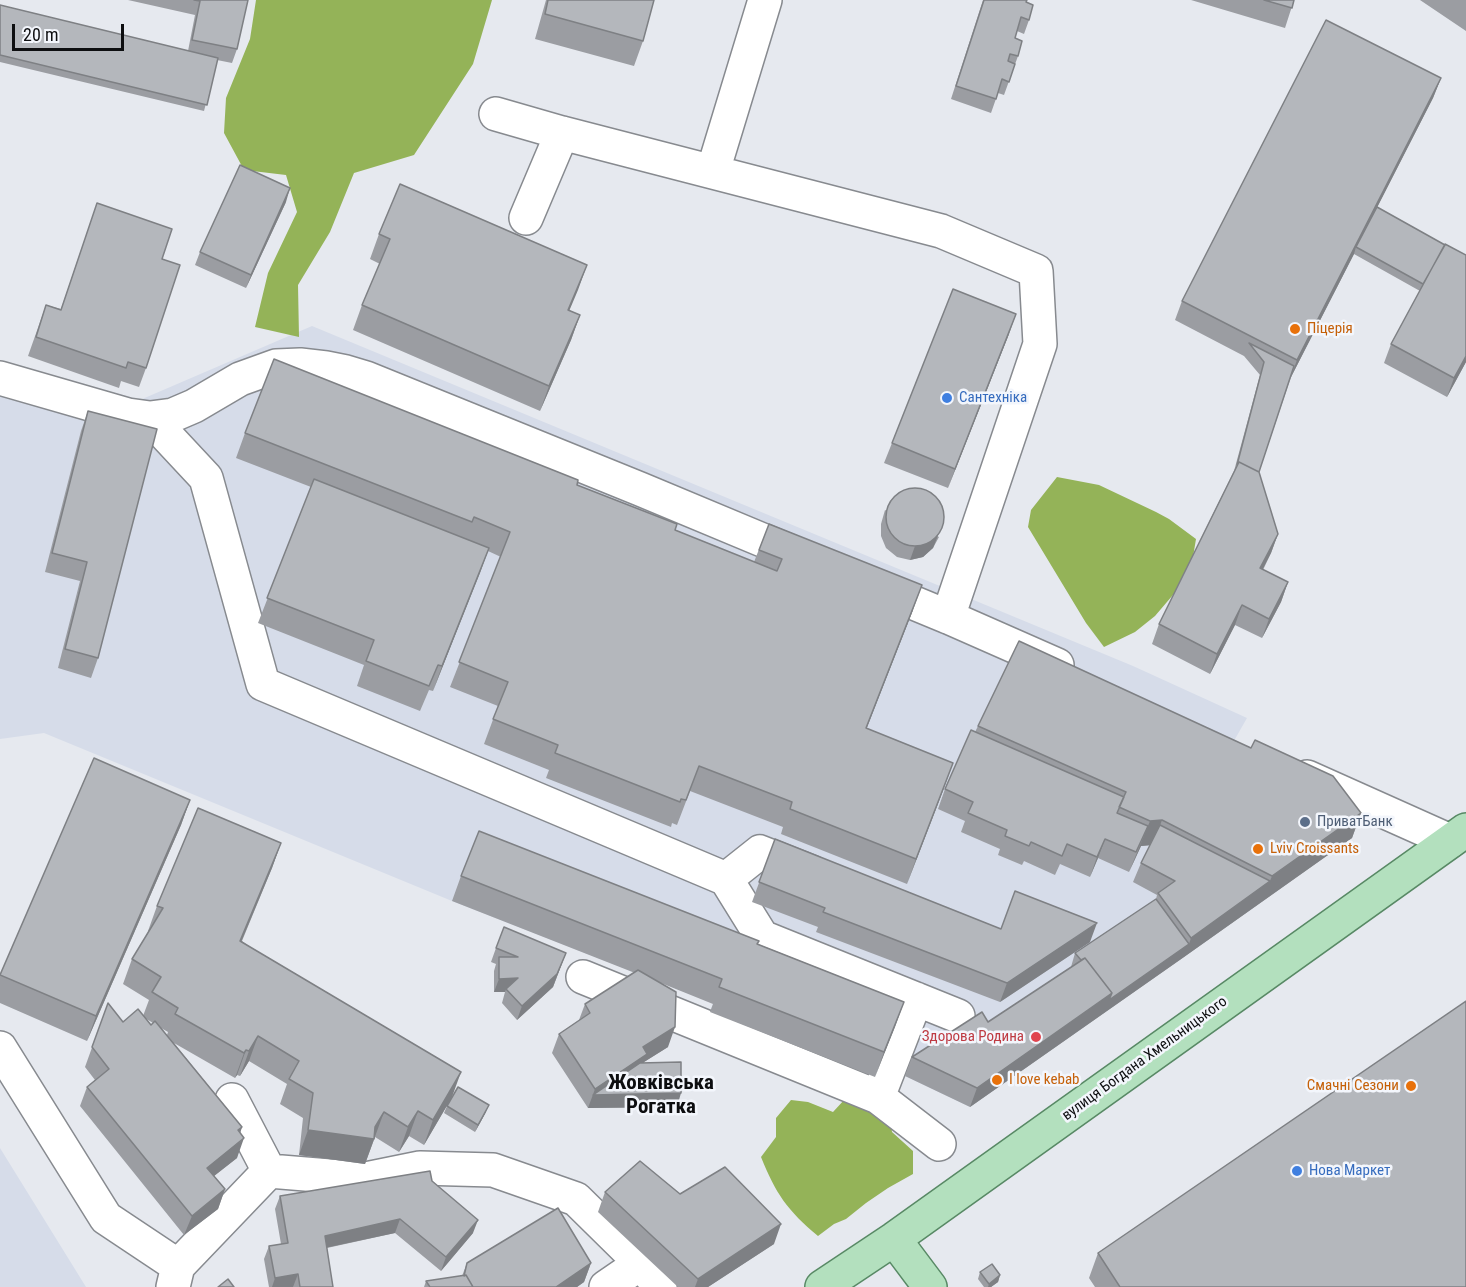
<!DOCTYPE html>
<html>
<head>
<meta charset="utf-8">
<style>
	body { margin:0 }
	#map { position:relative; width:1466px; height:1287px; overflow:hidden; background:#e6e9ef; font-family:"Roboto Condensed",sans-serif }
	canvas { display:block }
	.scale { position:absolute; left:12px; top:24px; width:112px; height:27px; box-sizing:border-box; border:3px solid #0d0e10; border-top:0; padding-left:8px; font-size:18px; line-height:21px; white-space:nowrap; color:#0d0e10; -webkit-text-stroke:4px #f3f6fc; paint-order:stroke }
</style>
</head>
<body>
<div id="map">
<canvas width="1466" height="1287"></canvas>
<div class="scale">20 m</div>
</div>
<script>
const ctx = document.querySelector('canvas').getContext('2d');
ctx.lineJoin = 'round';
function fill(path, color) { ctx.fillStyle = color; ctx.fill(path, 'evenodd'); }
function trace(path, color, width, dash) { ctx.strokeStyle = color; ctx.lineWidth = width; ctx.lineCap = dash ? 'butt' : 'round'; ctx.setLineDash(dash || []); ctx.stroke(path); }
function write(font, color, halo, rows, align = 'center') {
  ctx.font = font + ' "Roboto Condensed",sans-serif'; ctx.lineWidth = 5; ctx.setLineDash([]); ctx.textBaseline = 'middle'; ctx.strokeStyle = halo; ctx.fillStyle = color; for (const [text, x, y, turn = 0] of rows) {
    ctx.save(); ctx.translate(x, y); ctx.rotate((+turn || 0) * Math.PI / 180); ctx.textAlign = isNaN(turn) ? turn : align; if (halo) ctx.strokeText(text, 0, 0); ctx.fillText(text, 0, 0); ctx.restore();
  }
}
const built = new Path2D(`
	M312,326l821,340 114,52 -77,135 93,47 -293,207 -65,-31 -30,1 -165,-65 3,-9 -261,-102 -408,-168 -44,6v-376l126,43z
	M0,1148l86,139h-86z`);
const forest = new Path2D(`
	M256,0h236l-19,64 -59,91 -60,18 -24,59 -32,53 1,52 -44,-10 13,-54 29,-61 -11,-37 -42,-5 -20,-37 2,-35 24,-59z
	M1057,477l42,8 57,27 13,7 27,20 -6,36 -35,41 -20,16 -31,15 -18,-24 -58,-96 3,-17z
	M845,1099l45,16 2,17 21,19v23l-25,14 -22,15 -20,16 -12,5 -16,12c-31,-26 -42,-42 -57,-79l15,-20v-19l15,-18 17,2 25,10z`);
const minor = new Path2D(`
	M496,114l66,19 379,98 95,40 4,73 -92,273
	M713,171l52,-171
	M526,218l36,-85
	M0,378l128,37 22,3 23,-3 21,-9 46,-27 36,-13 24,-1 26,3 20,4 20,6 274,111 163,68
	M150,418l56,60 57,206 463,195 34,-27 51,20
	M873,586l75,31 109,48
	M1307,777l143,64
	M726,879l36,58 196,79
	M583,977l295,120 61,47
	M0,1048l106,170 72,48
	M878,1097l38,-98
	M232,1100l37,71
	M173,1287l5,-21 91,-95 97,8 54,-11 73,2 83,29 65,64 19,24
	M606,1287l35,-24`);
const major = new Path2D(`
	M894,1239l36,48
	M822,1287l72,-48 572,-409`);
const wall = new Path2D(`
	M128,0h120l-11,49 -5,14 -15,-3 -13,51 -204,-49v-57l188,46 7,-36z
	M546,0h108l-11,41 -9,25 -99,-27z
	M983,0h44l-1,2 3,18 -5,14 -7,-3 -2,7 3,18 -14,39 -6,-2 -7,20 -40,-14z
	M1191,0h103l-9,28z
	M1420,0h46v31z
	M1441,78l-8,20 -56,109 68,38 21,117 -19,35 -63,-34 7,-19 29,-53 -66,-37 -63,123 -32,95 19,62 -7,19 -8,17 25,12 -7,20 -19,36 -27,-13 -25,49 -58,-30 7,-20 75,-153 26,-96 -16,-19 -69,-36 7,-19z
	M286,202l-40,86 -51,-23 5,-13z
	M97,203l65,56 -16,109 -7,19 -18,-6 -2,7 -91,-32 18,-51 15,4z
	M379,234l208,31 -18,45 11,5 -9,25 -31,71 -187,-81 9,-25 18,-41 -10,-5z
	M1009,334l-61,154 -64,-25 8,-20z
	M88,411l10,247 -7,20 -33,-10 22,-87 -35,-9 36,-141z
	M245,433l332,52 98,45 79,32 15,-38 144,86 -47,119 78,59 -37,96 -126,-50 2,-7 -93,-36 -13,34 -5,-2 -1,4 -125,-49 3,-8 -65,-26 14,-38 -48,-19 51,-130 -13,-6 -55,140 -4,-1 -9,21 -63,-25 7,-21 -106,-42 53,-136 -75,-29z
	M885,510l54,27 -6,11 -10,9 -13,3 -13,-3 -11,-9 -5,-12v-12z
	M978,726l383,87 -9,25 -168,119 -214,150 -65,-31 7,-19 76,-35 83,-55 4,-14 81,-54 1,-4 -24,-13 8,-19 9,-18 -9,1 -12,26 -31,-14 -8,19 -30,-13 -5,11 -31,-14 -2,4 -24,-10 2,-6 -39,-17 4,-11 -27,-12 7,-20 30,-57z
	M190,800l-9,25 -94,216 -87,-38v-29z
	M775,839l226,90 89,13 -90,60 -184,-70 2,-5 -66,-25z
	M281,843l-9,25 -30,73 210,156 -28,48 -15,-9 -10,16 -24,-15 -10,27 -66,-9 4,-37 -23,-14 7,-20 -38,-23 -9,15 -3,-1 -2,3 -61,-35 68,84 -2,6 -3,25 -23,18 11,13 -7,20 -34,26 -104,-129 7,-19 8,-7 -10,-13 23,-64 15,19 20,-6 6,-16 -26,-16 9,-25 17,-28h-1l9,-25zM145,1018l8,5 -2,2zM161,1028l7,4 -1,3z
	M461,876l297,68 146,58 -29,75 -165,-65 3,-8 -52,-21 7,64 -24,15v1l33,44 -89,1 -36,-55 7,-19 20,-14 6,-16 50,-31 -183,-72z
	M496,948l70,5 -13,34 -36,33 -15,-17 3,-11h-11v-21l2,-7 -5,-2z
	M447,1106l39,6 -11,20 -31,-19z
	M432,1181l41,52 -32,38 -46,-38 -68,15 6,39h-64l-5,-28 5,-13 12,-2 -6,-35 5,-13z
	M605,1192l75,2 94,50 -66,43h-30l-80,-75z
	M1098,1253l368,34h-371l-6,-9z
	M467,1263h124l-7,19 -7,5h-153l2,-6 36,-5z
	M980,1272l20,3 -2,7 -7,5h-7l-6,-8z`);
const shadedWall = new Path2D(`
	M1441,78l-8,20 -76,149h-1l-2,7 -64,125 7,-19z
	M290,188l-4,14 -40,86 5,-13z
	M587,265l-9,25 -19,45 9,-25z
	M1016,314l-7,20 -61,154 7,-19z
	M580,315l-9,25 -31,71 9,-25z
	M1466,356v6l-19,35 7,-19z
	M943,523l-10,25 -10,9 -13,3 5,-14z
	M1278,534l-7,19 -18,35 7,-20z
	M489,548l-9,25 -47,118 9,-25z
	M1288,582l-7,20 -19,36 7,-19z
	M922,585l-9,25 -56,143 9,-25z
	M1242,605l-7,20 -25,49 7,-20z
	M953,763l-9,25 -37,96 9,-25z
	M190,800l-9,25 -94,216 9,-25z
	M1361,813l-9,25 -168,119 -214,150 7,-19 135,-95 77,-49 2,-6 79,-57 2,-5z
	M1162,820l-9,25 -12,1 -12,26 21,-51z
	M1105,839l-7,19 -8,19 7,-20z
	M281,843l-9,25 -41,98 9,-25z
	M1097,923l-7,19 -90,60 7,-19z
	M566,953l-13,34 -36,33 5,-14z
	M518,978l-12,11 -1,3h-11l5,-13z
	M904,1002l-9,25 -20,50 9,-25z
	M675,1027l-7,20 -24,15 -4,11 41,20 -4,14 -89,1 7,-19 48,-42z
	M258,1036l-9,25 -9,15 9,-25z
	M246,1050l-9,25 -2,3 9,-25z
	M461,1072l-9,25 -28,48 9,-25z
	M489,1105l-3,7 -11,20 3,-7z
	M418,1111l-9,25 -10,16 9,-25z
	M384,1112l-19,52 -66,-9 9,-25 67,-3z
	M242,1127l-6,18 8,-7 -7,20 -37,29 7,-19 31,-38z
	M225,1189l-7,20 -34,26 8,-19z
	M400,1219l-5,14 -75,16 5,-13z
	M478,1220l-5,13 -32,38 5,-14z
	M781,1224l-7,20 -66,43h-13l3,-8z
	M591,1263l-7,19 -7,5h-21z
	M298,1274l-5,13h-21l3,-9z
	M1000,1275l-2,7 -7,5h-3l1,-3z`);
const building = new Path2D(`
	M194,0h54l-11,49 -45,-9 8,-39z
	M548,0h106l-11,41 -98,-27z
	M984,0h43l-1,2 7,3 -4,15 -8,-3 -6,21 7,3 -4,15 -8,-2 -2,7 7,3 -6,18 -7,-3 -6,20 -40,-13z
	M1264,0h30l-2,8z
	M0,5l218,53 -11,47 -207,-50z
	M1326,20l115,58 -144,282 -115,-59z
	M240,165l50,23 -39,87 -51,-23z
	M400,184l187,81 -19,45 12,5 -31,71 -187,-81 28,-66 -11,-5z
	M97,203l75,26 -10,30 18,6 -34,103 -18,-6 -2,6 -90,-31 10,-32 15,5z
	M1377,207l68,38 -22,39 -67,-37z
	M1445,244l21,11v101l-12,22 -63,-34z
	M953,289l63,25 -61,155 -63,-26z
	M1249,343l45,23 -35,106 -20,-10 -2,3 27,-103z
	M274,359l304,121 -1,5 100,39 -2,6 102,41 5,-12 -23,-9 10,-26 153,61 -56,143 87,35 -37,96 -126,-50 2,-7 -93,-36 -13,34 -5,-1 -1,3 -125,-49 3,-8 -65,-26 15,-37 -49,-20 51,-130 -36,-15 -2,5 -227,-89z
	M88,411l69,18 -59,229 -33,-9 22,-87 -35,-9z
	M1239,462l20,10 19,62 -18,34 28,14 -19,37 -27,-14 -25,49 -58,-30z
	M314,479l175,69 -47,118 -4,-1 -9,21 -63,-25 8,-21 -107,-42z
	M886 517a29 29 0 1 1 58 0a29 29 0 1 1-58 0Z
	M1019,641l232,107 4,-8 78,36 28,37 -89,63 -110,-56 -12,1 -31,-14 7,-15 -148,-66z
	M971,730l153,67 -7,16 31,13 -12,26 -31,-13 -8,18 -30,-13 -5,12 -31,-14 -2,4 -24,-10 2,-6 -39,-17 5,-11 -28,-13z
	M94,758l96,42 -94,216 -96,-41z
	M198,808l83,35 -41,98 221,131 -28,48 -15,-9 -10,16 -24,-15 -9,15 -1,12 -66,-9 5,-37 -24,-14 10,-18 -41,-25 -9,15 -3,-1 -2,3 -69,-39 3,-6 -26,-16 9,-15 -29,-18 31,-51 -6,-2z
	M1160,825l110,56 -79,57 -33,-45 17,-12 -34,-18z
	M479,831l280,110 -2,3 147,58 -20,50 -165,-65 3,-8 -261,-103z
	M775,839l226,90 14,-38 82,32 -90,60 -184,-71 2,-4 -66,-26z
	M1156,899l33,45 -80,56 3,-7 -27,-35 -4,2 -6,-7z
	M504,927l62,26 -9,21 -35,32 -16,-17 12,-11 -19,1v-22h19l-22,-9z
	M1085,958l27,35 -135,95 -65,-31 70,-45 6,10z
	M638,970l38,22 -1,35 -32,20 4,7 -52,35 -36,-55 31,-21 -5,-9z
	M1466,1001v286h-346l-22,-34z
	M108,1003l15,19 15,-13 13,16 4,-4 87,106 -4,3 6,8 -37,30 18,21 -33,27 -105,-129 22,-18 -17,-22z
	M681,1062v31l-88,2 47,-32z
	M458,1087l31,18 -11,20 -31,-19z
	M640,1161l40,33 45,-27 56,57 -83,55 -93,-87z
	M430,1171l2,10 46,39 -32,37 -46,-38 -75,17 8,51h-33l-2,-13 -23,4 -6,-32 19,-3 -8,-47z
	M558,1208l33,55 -35,24h-83l-7,-12 -2,1 3,-13z
	M992,1264l8,11 -11,9 -9,-12z
	M466,1275l7,12h-43l-4,-6z
	M228,1279l6,8h-16z`);
const markers = [
	[1295,329,6,"#e8710a"],
	[947,398,6,"#3f7fe0"],
	[1305,822,6,"#5c6f8a"],
	[1258,849,6,"#e8710a"],
	[1036,1037,6,"#e0444e"],
	[997,1080,6,"#e8710a"],
	[1411,1086,6,"#e8710a"],
	[1297,1171,6,"#3f7fe0"]
];
const foodNames = [
	["Піцерія",1307,329],
	["Lviv Croissants",1270,849],
	["I love kebab",1009,1080],
	["Смачні Сезони",1399,1086,"right"]
];
const shopNames = [
	["Сантехніка",959,398],
	["Нова Маркет",1309,1171]
];
const serviceNames = [
	["ПриватБанк",1317,822]
];
const healthNames = [
	["Здорова Родина",1024,1037]
];
const streetNames = [
	["вулиця Богдана Хмельницького",1145,1059,-36]
];
const districtNames = [
	["Жовківська",661,1084],
	["Рогатка",661,1108]
];
fill(built, '#d6dce9');
fill(forest, '#94b358');
trace(minor, '#878a8f', 36);
trace(major, '#588965', 36);
trace(minor, '#fff', 33);
trace(major, '#b3e0be', 33);
fill(wall, '#9b9da2');
fill(shadedWall, '#7e8084');
fill(building, '#b4b7bc');
trace(building, '#7e8084', 1.5);
for (const [x, y, r, color] of markers) { const dot = new Path2D(); dot.arc(x, y, r, 0, 2 * Math.PI); ctx.fillStyle = color; ctx.fill(dot); trace(dot, '#f3f6fc', 2); }
write('15px', '#c56008', '#f3f6fc', foodNames, 'left');
write('15px', '#366cbe', '#f3f6fc', shopNames, 'left');
write('15px', '#4e5e75', '#f3f6fc', serviceNames, 'left');
write('15px', '#be3a42', '#f3f6fc', healthNames, 'right');
write('15px', '#0d0e10', '#f3f6fc', streetNames);
write('bold 21px', '#0d0e10', '#f3f6fc', districtNames);
</script>
</body>
</html>
